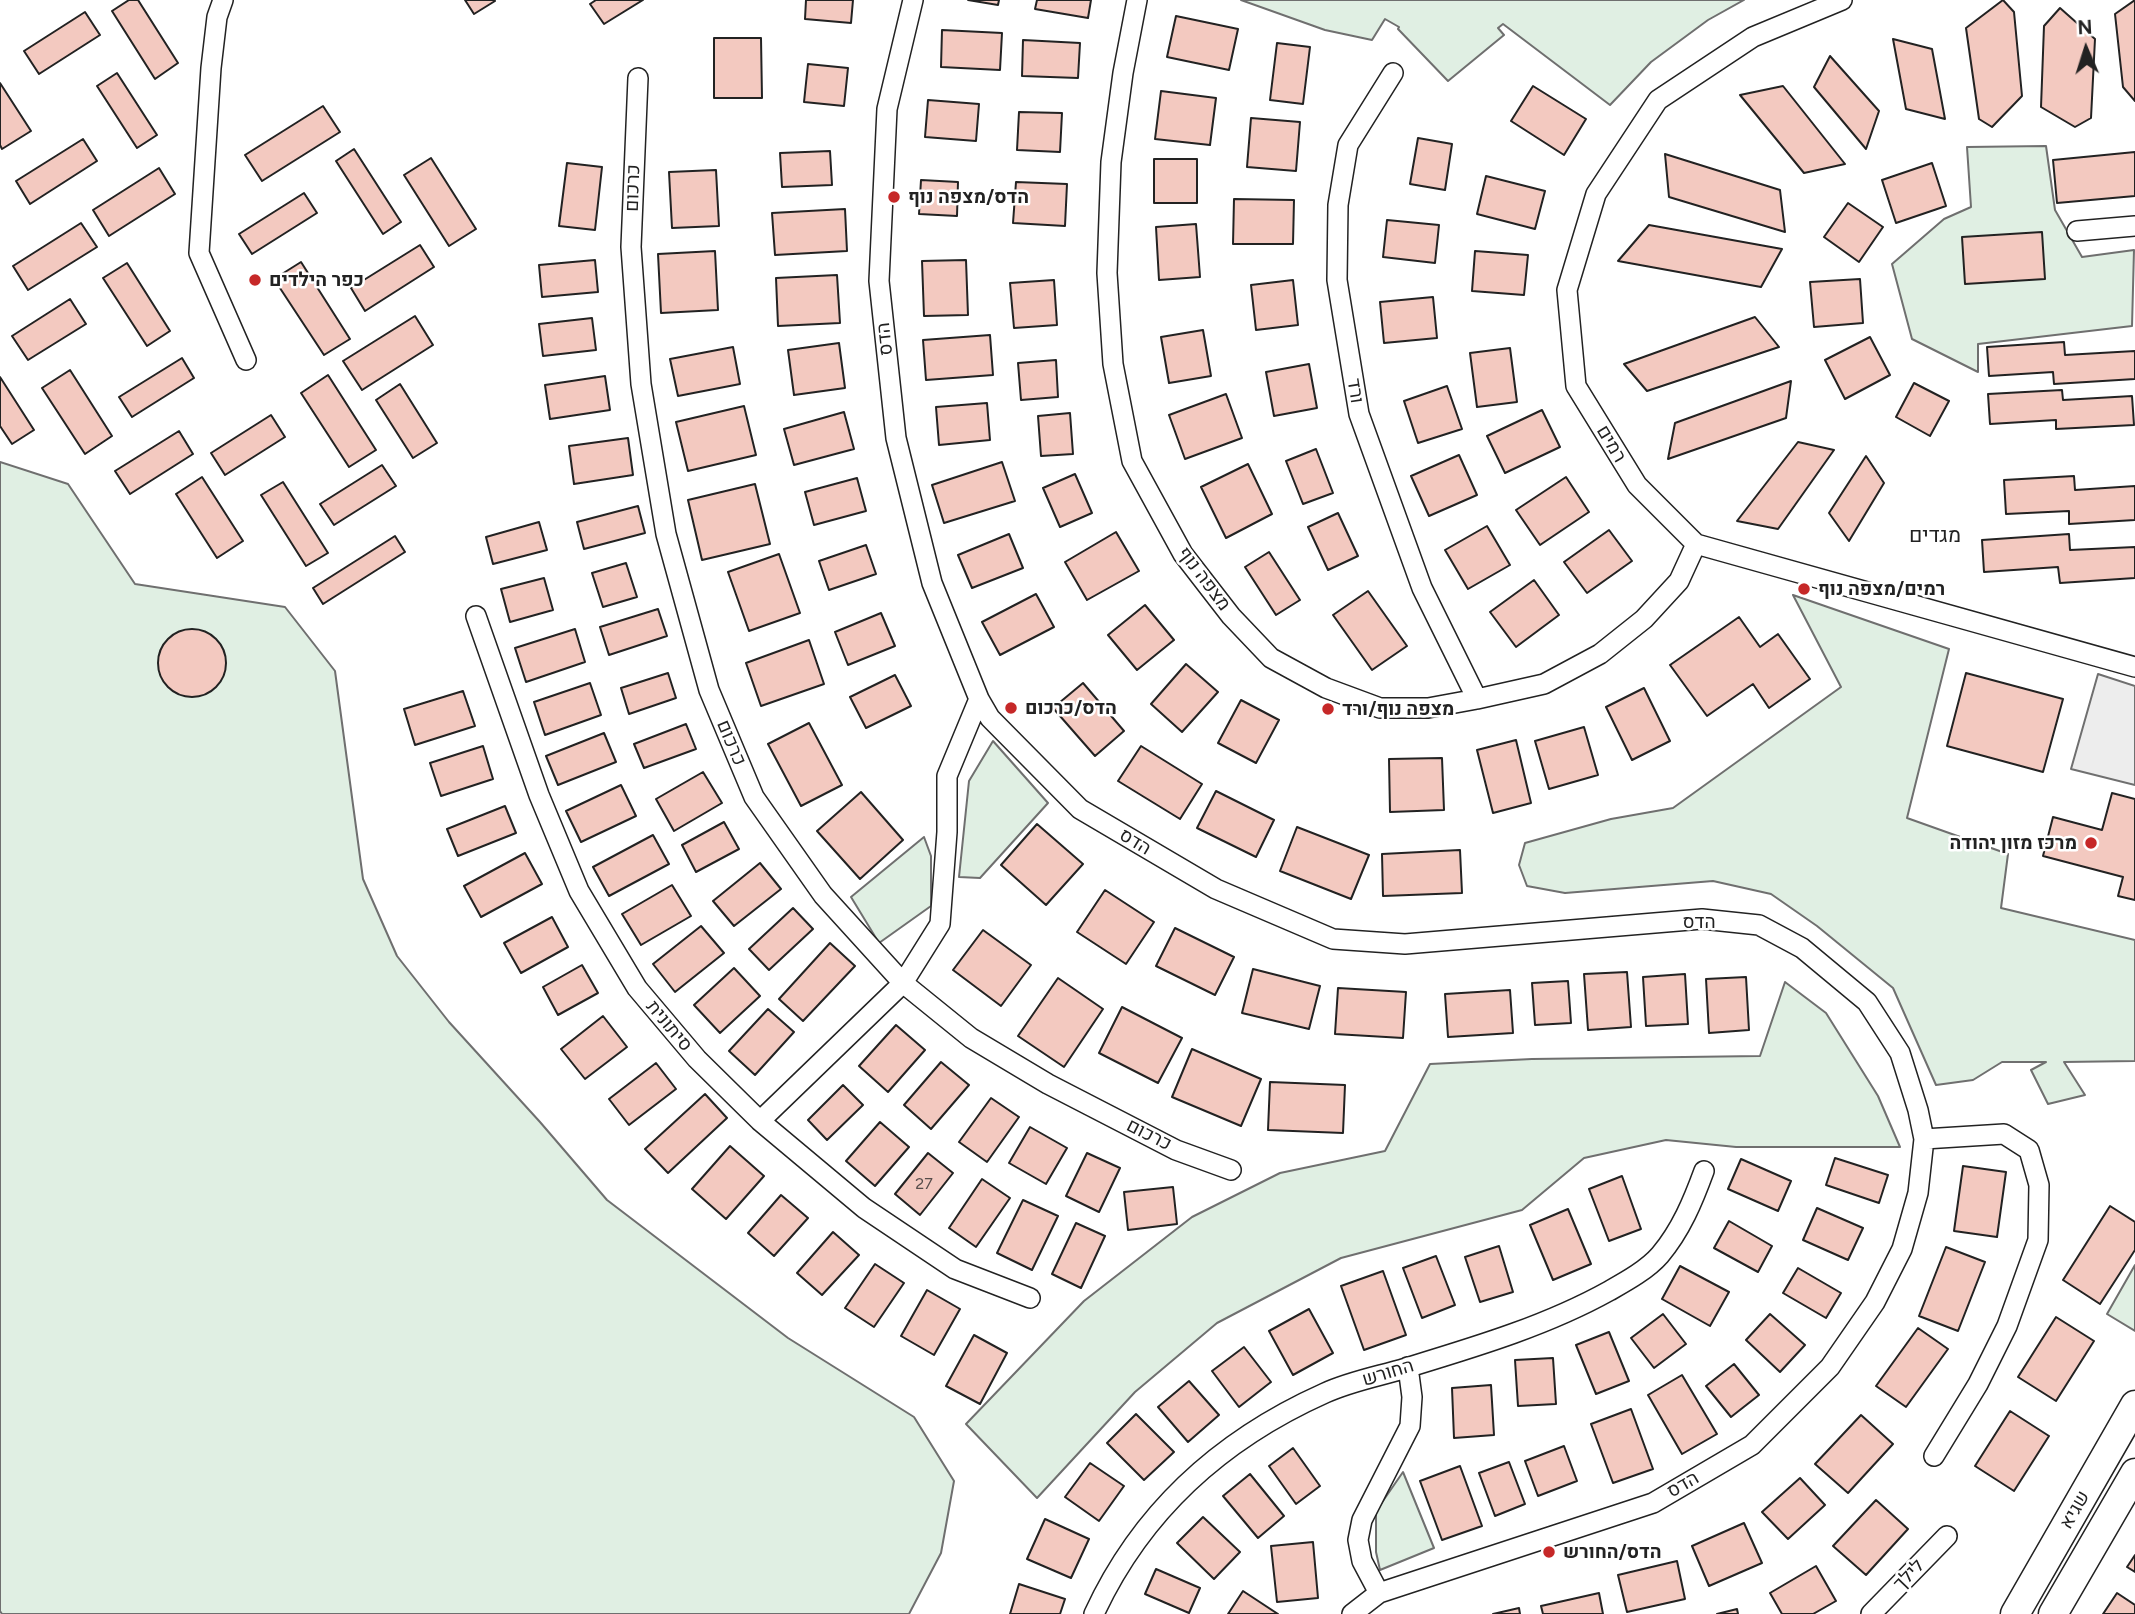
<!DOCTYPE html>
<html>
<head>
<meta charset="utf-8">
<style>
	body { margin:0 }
	#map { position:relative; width:2135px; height:1614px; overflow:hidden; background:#fff; font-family:Figtree,sans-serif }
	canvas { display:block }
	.north { position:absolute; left:2051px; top:14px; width:70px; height:70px; -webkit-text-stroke:5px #fff; paint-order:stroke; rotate:357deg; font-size:19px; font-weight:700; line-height:28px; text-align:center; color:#222 }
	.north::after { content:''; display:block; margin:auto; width:24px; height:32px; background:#222; clip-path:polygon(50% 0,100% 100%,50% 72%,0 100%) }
</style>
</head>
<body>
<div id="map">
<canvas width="2135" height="1614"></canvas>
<div class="north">N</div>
</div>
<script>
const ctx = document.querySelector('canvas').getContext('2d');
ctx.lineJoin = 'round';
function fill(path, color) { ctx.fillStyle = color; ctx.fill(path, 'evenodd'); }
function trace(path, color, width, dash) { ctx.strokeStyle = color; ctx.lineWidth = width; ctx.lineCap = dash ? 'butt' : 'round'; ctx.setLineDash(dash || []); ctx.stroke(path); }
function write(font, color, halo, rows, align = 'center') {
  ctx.font = font + ' Figtree,Heebo,sans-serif'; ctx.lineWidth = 5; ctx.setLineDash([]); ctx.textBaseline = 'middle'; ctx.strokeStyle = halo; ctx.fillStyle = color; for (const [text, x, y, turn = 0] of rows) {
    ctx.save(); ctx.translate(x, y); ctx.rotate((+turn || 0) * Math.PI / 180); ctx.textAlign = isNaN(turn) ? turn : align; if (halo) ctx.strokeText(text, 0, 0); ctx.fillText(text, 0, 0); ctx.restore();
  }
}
const green = new Path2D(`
	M1241,0h503l-36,20 -57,42 -41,43 -107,-81 -5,4 6,7 -56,46 -50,-52 1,-2 -14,-8 -13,21 -47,-10z
	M2046,146l9,64 27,47 52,-7 -2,76 -154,18v28l-66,-33 -20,-75 52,-45 27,-12 -4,-60z
	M0,462l68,22 67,100 150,23 50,64 28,208 34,77 52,66 91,100 67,78 181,138 126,79 40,64 -13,72 -32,61h-907l-2,-3z
	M1793,595l156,54 -42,169 101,36 -7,54 134,32v121l-71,1 21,33 -37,9 -17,-34 15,-8h-44l-29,18 -37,5 -43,-97 -76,-62 -46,-32 -58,-13 -148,12 -38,-7 -8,-21 6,-22 86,-24 62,-11 168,-121z
	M993,741l55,62 -68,75 -21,-1 10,-96z
	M924,837l7,19v50l-52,37 -28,-46z
	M1785,982l41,31 52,83 22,51h-164l-70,-7 -82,18 -62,52 -181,48 -124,65 -82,69 -98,106 -71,-74 118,-123 108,-84 88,-44 105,-22 45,-87 102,-5 228,-3z
	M2135,1265v66l-28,-17z
	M1403,1472l31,76 -54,22 -4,-18v-41z`);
const parking = new Path2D(`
	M2098,674l37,12v99l-64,-16z`);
const building = new Path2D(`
	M129,0h9l40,63 -23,16 -43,-68z
	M465,0h29l1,1 -21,13z
	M596,0h47l-39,24 -14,-20z
	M806,0h47l-2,23 -46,-4z
	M968,0h31l-1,5z
	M1037,0h54l-3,18 -53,-9z
	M2003,0l11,12 8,84 -30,31 -13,-8 -13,-91z
	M2135,0v101l-12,-14 -8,-73z
	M2060,8l35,31 -4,79 -16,9 -34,-20 3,-81z
	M85,12l15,23 -61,39 -15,-23z
	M1176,16l62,13 -9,41 -62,-13z
	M942,30l60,3 -2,37 -59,-3z
	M714,38h47l1,60h-48z
	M1893,39l39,10 13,70 -39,-10z
	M1023,40l57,3 -2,35 -56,-2z
	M1277,43l33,4 -7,57 -33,-4z
	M1830,56l49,55 -13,38 -52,-62z
	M808,64l40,4 -4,38 -40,-4z
	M117,73l40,62 -20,13 -40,-62z
	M0,83l31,48 -29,18 -2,-4z
	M1533,86l53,33 -22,36 -53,-34z
	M1783,86l62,78 -41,9 -64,-78z
	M1161,91l55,7 -6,47 -55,-6z
	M928,100l51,4 -3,37 -51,-4z
	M323,106l17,26 -78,49 -17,-26z
	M1019,112l43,1 -2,39 -43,-2z
	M1251,118l49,4 -4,49 -49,-4z
	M1418,138l34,6 -7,46 -35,-6z
	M83,139l14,22 -67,43 -14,-23z
	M354,149l47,73 -18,12 -47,-73z
	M830,151l2,34 -50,2 -2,-34z
	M2135,152v44l-78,7 -4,-43z
	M1665,154l115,36 5,42 -116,-35z
	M431,158l45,71 -27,17 -45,-71z
	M1154,159h43v44h-43z
	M567,163l35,4 -7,63 -36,-4z
	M1932,163l14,43 -50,17 -14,-43z
	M159,168l16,26 -66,42 -16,-26z
	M716,170l3,56 -47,2 -3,-56z
	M1486,176l59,15 -10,38 -58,-15z
	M921,180l37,2 -1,34 -38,-2z
	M1016,182l51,2 -2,42 -52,-3z
	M304,193l13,20 -65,41 -13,-20z
	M1234,199l60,1 -1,44h-60z
	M1848,203l35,24 -24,35 -35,-25z
	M845,209l2,42 -72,4 -3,-42z
	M1387,220l52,5 -4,38 -52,-6z
	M81,223l16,24 -69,43 -15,-24z
	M1196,224l4,53 -41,3 -3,-53z
	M1649,225l133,24 -21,38 -143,-26z
	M2042,232l3,47 -80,5 -3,-47z
	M420,245l14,22 -69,44 -14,-23z
	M715,251l3,59 -57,3 -3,-59z
	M1475,251l53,4 -4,40 -52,-4z
	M595,260l3,32 -56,5 -3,-32z
	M966,260l2,55 -44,1 -2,-55z
	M301,262l49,77 -26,16 -50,-76z
	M127,263l43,68 -23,15 -44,-68z
	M837,275l3,48 -62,3 -2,-48z
	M1860,279l3,44 -49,4 -4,-45z
	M1054,280l3,45 -43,3 -4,-45z
	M1293,280l5,45 -42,5 -5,-45z
	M1433,297l4,41 -53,5 -4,-41z
	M70,299l16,25 -58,36 -16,-24z
	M415,316l18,29 -71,45 -19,-29z
	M1755,317l24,30 -132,44 -23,-27z
	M592,318l4,32 -53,6 -4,-32z
	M1203,330l8,46 -42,7 -8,-46z
	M990,335l3,40 -67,5 -3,-40z
	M1870,337l20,38 -45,24 -20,-39z
	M2064,342l1,13 70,-4v28l-81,5 -1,-12 -64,4 -2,-29z
	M839,343l6,45 -51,7 -6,-45z
	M733,347l7,37 -62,12 -8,-37z
	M1510,348l7,54 -40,5 -7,-54z
	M182,358l12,20 -62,39 -13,-20z
	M1056,360l2,37 -37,3 -3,-37z
	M1309,364l8,44 -43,8 -8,-44z
	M70,370l42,66 -27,18 -43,-66z
	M328,375l48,75 -27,17 -48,-74z
	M605,376l5,34 -60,9 -5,-34z
	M0,377l34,53 -22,14 -12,-18z
	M1791,381l-5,37 -118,41 7,-36z
	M1914,383l35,18 -19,35 -34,-19z
	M400,384l37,59 -24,15 -37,-58z
	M1447,386l15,43 -44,14 -14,-42z
	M2062,390l1,10 69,-4 2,29 -78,4v-9l-66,4 -2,-30z
	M1226,394l16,44 -57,21 -16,-44z
	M987,403l3,37 -51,5 -3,-38z
	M744,406l12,49 -68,16 -12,-49z
	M1542,410l18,37 -55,26 -18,-37z
	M844,412l10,37 -60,16 -10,-36z
	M1070,413l3,41 -32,2 -3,-40z
	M271,415l14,22 -60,38 -14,-22z
	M179,431l14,23 -63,40 -15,-23z
	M628,438l5,37 -59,9 -5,-38z
	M1798,442l36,8 -56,79 -41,-8z
	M1316,449l17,44 -30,11 -17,-43z
	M1459,455l18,40 -48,21 -18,-40z
	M1866,456l18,27 -35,58 -20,-28z
	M1002,462l13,39 -71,22 -12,-38z
	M1248,464l24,50 -46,24 -25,-51z
	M382,465l14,21 -62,39 -14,-21z
	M1075,474l17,39 -32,14 -17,-39z
	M2074,476l1,14 60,-4v34l-66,4v-13l-63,3 -2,-34z
	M202,477l41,64 -26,17 -41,-64z
	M1566,477l23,35 -49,33 -24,-35z
	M857,478l9,33 -52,14 -9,-33z
	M283,482l45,71 -22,13 -45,-71z
	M755,484l15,60 -68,16 -14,-60z
	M638,506l7,27 -61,16 -7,-27z
	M1338,513l20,43 -30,14 -20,-43z
	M539,522l8,28 -54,14 -7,-27z
	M1487,526l23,39 -42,24 -23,-39z
	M1609,530l23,31 -45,32 -23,-31z
	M1116,532l23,39 -52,29 -22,-38z
	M1009,534l14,34 -51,20 -14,-33z
	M2069,534l1,16 65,-3v31l-75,5 -2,-16 -74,5 -2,-32z
	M395,536l10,16 -82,52 -10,-16z
	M866,545l10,29 -47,16 -10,-29z
	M1269,552l31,48 -24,15 -31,-48z
	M779,554l21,59 -51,18 -21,-59z
	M626,563l11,34 -34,10 -11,-34z
	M544,578l9,32 -43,12 -9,-33z
	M1534,580l25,35 -43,32 -26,-35z
	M1368,591l39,55 -35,24 -39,-55z
	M1036,594l18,33 -54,28 -18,-33z
	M1145,605l29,35 -37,30 -29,-35z
	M658,609l9,27 -58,19 -9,-28z
	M881,613l14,33 -47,19 -13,-33z
	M1739,617l21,30 18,-13 32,45 -41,29 -16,-24 -46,32 -37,-51z
	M158 663a34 34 0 1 1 68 0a34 34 0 1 1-68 0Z
	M575,629l10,33 -59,20 -11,-34z
	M809,640l15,44 -63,22 -15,-43z
	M1186,664l32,28 -36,40 -31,-28z
	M668,673l8,25 -47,16 -8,-26z
	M1966,673l97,26 -20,73 -96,-26z
	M895,675l16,31 -45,22 -16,-31z
	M590,683l11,32 -56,20 -11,-33z
	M1083,683l41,48 -29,25 -42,-48z
	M1644,688l26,53 -38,19 -26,-53z
	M463,691l12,35 -60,19 -11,-36z
	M1241,700l38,20 -23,43 -38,-20z
	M809,723l33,62 -41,21 -33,-62z
	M686,724l10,25 -52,19 -10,-24z
	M1584,727l14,48 -49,14 -14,-48z
	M604,733l12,29 -58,23 -12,-29z
	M1516,740l15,63 -38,10 -16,-63z
	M483,746l10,33 -52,17 -11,-33z
	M1141,746l61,38 -22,35 -62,-38z
	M1442,758l2,52 -54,2 -1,-53z
	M703,772l19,31 -48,28 -18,-32z
	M621,785l15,31 -55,26 -15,-31z
	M1216,791l58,29 -18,37 -59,-29z
	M861,792l42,48 -43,39 -43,-48z
	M2112,793l23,6v101l-17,-4 5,-19 -80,-21 10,-39 49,13z
	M505,806l11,27 -58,23 -11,-27z
	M724,822l15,27 -43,23 -14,-27z
	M1037,824l46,40 -37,41 -45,-40z
	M1297,827l72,28 -18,44 -71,-28z
	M653,835l16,29 -60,32 -16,-29z
	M1460,850l2,43 -79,3 -1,-42z
	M525,853l17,31 -61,33 -17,-31z
	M760,863l21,26 -47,37 -21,-25z
	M672,885l19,31 -50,29 -19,-31z
	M1105,890l49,32 -28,42 -49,-32z
	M793,908l20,21 -44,41 -20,-21z
	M552,917l16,30 -47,26 -17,-30z
	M701,926l23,27 -49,39 -22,-28z
	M1175,928l59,29 -19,38 -59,-29z
	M983,930l48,35 -30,41 -48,-36z
	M830,943l25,23 -52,55 -24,-22z
	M582,965l16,28 -40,22 -15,-28z
	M734,968l26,28 -40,37 -26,-28z
	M1253,969l67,17 -11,43 -67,-16z
	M1627,972l4,55 -43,3 -4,-56z
	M1685,974l3,50 -42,2 -3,-49z
	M1746,977l3,53 -40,3 -3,-54z
	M1058,978l45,31 -39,58 -46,-31z
	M1568,981l3,42 -36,2 -3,-42z
	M1338,988l68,4 -3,46 -68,-4z
	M1510,990l3,43 -65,4 -3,-43z
	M1122,1007l60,31 -24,45 -59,-30z
	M768,1009l26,23 -39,43 -26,-24z
	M603,1016l24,31 -42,32 -24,-30z
	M896,1025l29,25 -37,42 -29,-26z
	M1192,1049l69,30 -20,47 -69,-29z
	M941,1062l28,23 -38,44 -27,-24z
	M656,1063l20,26 -47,36 -20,-26z
	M1270,1082l75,3 -2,48 -75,-3z
	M843,1085l20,20 -36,35 -19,-20z
	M705,1094l22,24 -59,55 -23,-24z
	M991,1098l28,19 -32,45 -28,-20z
	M880,1122l29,25 -34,39 -29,-25z
	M1030,1127l37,21 -21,36 -37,-21z
	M730,1146l34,30 -38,43 -34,-30z
	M928,1153l25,20 -33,42 -25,-21z
	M1087,1153l33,15 -21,44 -33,-16z
	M1835,1158l53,17 -9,28 -53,-18z
	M1741,1159l50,22 -13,30 -50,-22z
	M1963,1166l43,6 -9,65 -43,-6z
	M1622,1176l19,53 -32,12 -20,-52z
	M982,1179l28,19 -34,49 -27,-19z
	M1173,1187l4,37 -49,6 -4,-38z
	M781,1195l27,23 -34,38 -26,-23z
	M1023,1200l35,16 -26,54 -35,-17z
	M2110,1206l25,16v28l-35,54 -37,-24z
	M1817,1208l46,20 -15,32 -45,-20z
	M1568,1209l23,55 -38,16 -23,-55z
	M1729,1221l43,25 -14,26 -44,-24z
	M1076,1223l29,13 -24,52 -29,-14z
	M833,1232l26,23 -37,40 -25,-22z
	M1499,1246l14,46 -33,10 -15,-45z
	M1946,1247l39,15 -27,69 -39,-15z
	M1436,1256l19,49 -33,13 -19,-50z
	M875,1264l29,19 -30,44 -29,-19z
	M1680,1266l49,26 -19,34 -48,-27z
	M1798,1268l43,25 -15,25 -43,-25z
	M1383,1271l23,64 -42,15 -23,-64z
	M927,1290l33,19 -26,46 -33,-19z
	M1309,1309l24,44 -40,22 -24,-44z
	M1663,1314l23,30 -32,24 -23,-30z
	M1770,1314l35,31 -25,27 -34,-32z
	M2056,1317l38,24 -38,60 -38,-24z
	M1918,1328l30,21 -42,58 -30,-21z
	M1609,1332l20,49 -33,13 -20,-49z
	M974,1335l33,18 -27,51 -34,-18z
	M1244,1347l27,35 -32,25 -27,-36z
	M1553,1358l3,46 -38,2 -3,-46z
	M1734,1364l25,31 -28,22 -25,-31z
	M1682,1375l35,59 -35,20 -34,-59z
	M1189,1381l30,34 -31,27 -30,-35z
	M1491,1385l3,50 -40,3 -2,-50z
	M1631,1409l22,60 -40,14 -22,-59z
	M2010,1411l39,25 -35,55 -39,-25z
	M1136,1414l38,38 -30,28 -37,-37z
	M1861,1415l32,29 -45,49 -33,-29z
	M1564,1446l13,35 -39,15 -13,-35z
	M1293,1448l27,38 -24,18 -27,-38z
	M1509,1462l16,42 -30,12 -16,-43z
	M1090,1463l34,23 -25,35 -34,-24z
	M1460,1466l22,60 -40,14 -22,-59z
	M1250,1474l34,42 -26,22 -35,-42z
	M1800,1478l25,27 -37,34 -26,-27z
	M1876,1500l32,29 -42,46 -33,-29z
	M1203,1517l37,35 -26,27 -37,-36z
	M1045,1519l44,20 -18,39 -44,-19z
	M1744,1523l18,40 -53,23 -17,-40z
	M1313,1542l5,56 -41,4 -6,-56z
	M2135,1555v17l-8,-5z
	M1677,1561l8,38 -58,13 -9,-37z
	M1816,1566l20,35 -23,13h-31l-12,-21z
	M1156,1569l44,19 -11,25 -44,-19z
	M1019,1584l46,15 -5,15h-50z
	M1243,1591l35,23h-50z
	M1599,1593l4,21h-60l-2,-8z
	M2117,1593l18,12v9h-32z
	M1519,1608l1,6h-27z
	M1737,1609l1,5h-21z`);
const street = new Path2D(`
	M223,0l-6,17 -6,51 -12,185 47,107
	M913,0l-26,109 -8,172 17,157 36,145 47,116 11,19 90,91 136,80 117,50 72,5 297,-25 57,6 43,23 65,54 33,51 18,57 6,29 -6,54 -16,56 -27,53 -45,65 -78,78 -99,58 -274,90 -27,21
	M1137,0l-14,73 -12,89 -4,111 6,91 19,97 51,93 48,62 40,42 55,30 54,20h48l49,-9 67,-15 56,-30 44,-35 35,-38 17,-37
	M1842,0l-89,37 -95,63 -62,94 -29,96 9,96 61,99 59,59 439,123
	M1393,73l-45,72 -10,60 -1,75 22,134 63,174 55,111
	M638,78l-7,169 10,137 25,150 43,156 45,107 69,98 80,88 68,55 77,46 128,66 55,20
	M2077,231l58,-5
	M476,616l63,179 40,96 58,97 60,71 63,62 104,87 91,61 75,29
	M760,1121l143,-138 37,-59 7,-92v-56l32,-77
	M1924,1139l80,-5 25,16 10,35 -1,55 -31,86 -29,58 -44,72
	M1379,1593l-17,-32 -4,-21 4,-20 48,-94 2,-29 -4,-30
	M1094,1614c48,-104 128,-175 231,-221 26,-12 55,-17 81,-25 69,-21 140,-42 203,-77 16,-9 38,-21 51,-36 21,-25 33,-54 44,-84
	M1871,1614l76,-78`);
const secondary = new Path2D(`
	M2015,1614l120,-209
	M2053,1614l82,-141`);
const markers = [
	[894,197,7,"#c62828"],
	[255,280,7,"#c62828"],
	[1804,589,7,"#c62828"],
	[1011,708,7,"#c62828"],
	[1328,709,7,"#c62828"],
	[2091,843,7,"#c62828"],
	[1549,1552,7,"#c62828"]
];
const numberNames = [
	["27",924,1184]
];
const streetNames = [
	["כרכום",633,188,-88],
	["הדס",885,339,-96],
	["ורד",1355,391,81],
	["רמים",1611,444,59],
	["מצפה נוף",1204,579,53],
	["כרכום",731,743,67],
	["הדס",1135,842,31],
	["הדס",1699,922],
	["סיתונית",669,1026,50],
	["כרכום",1149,1135,27],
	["החורש",1388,1373,-17],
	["הדס",1683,1485,-30],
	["שגיא",2075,1510,-60],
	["לילך",1909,1575,-46]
];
const poiNames = [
	["הדס/מצפה נוף",908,197],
	["כפר הילדים",269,280],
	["רמים/מצפה נוף",1818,589],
	["הדס/כרכום",1025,708],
	["מצפה נוף/ורד",1342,709],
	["מרכז מזון יהודה",2077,843,"right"],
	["הדס/החורש",1563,1552]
];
const neighbourhoodNames = [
	["מגדים",1935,536]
];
fill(green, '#e0efe3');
trace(green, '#6f6f6f', 2);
fill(parking, '#ededed');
trace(parking, '#6f6f6f', 2);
fill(building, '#f3c9c0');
trace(building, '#222', 2);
trace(street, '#222', 22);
trace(secondary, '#222', 31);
trace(street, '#fff', 19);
trace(secondary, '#fff', 28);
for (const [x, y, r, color] of markers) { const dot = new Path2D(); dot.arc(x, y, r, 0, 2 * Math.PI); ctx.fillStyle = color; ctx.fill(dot); trace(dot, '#fff', 2.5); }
write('16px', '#564c4a', null, numberNames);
write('19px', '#222', '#fff', streetNames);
write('bold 19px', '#222', '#fff', poiNames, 'left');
write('21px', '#222', '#fff', neighbourhoodNames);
</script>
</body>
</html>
